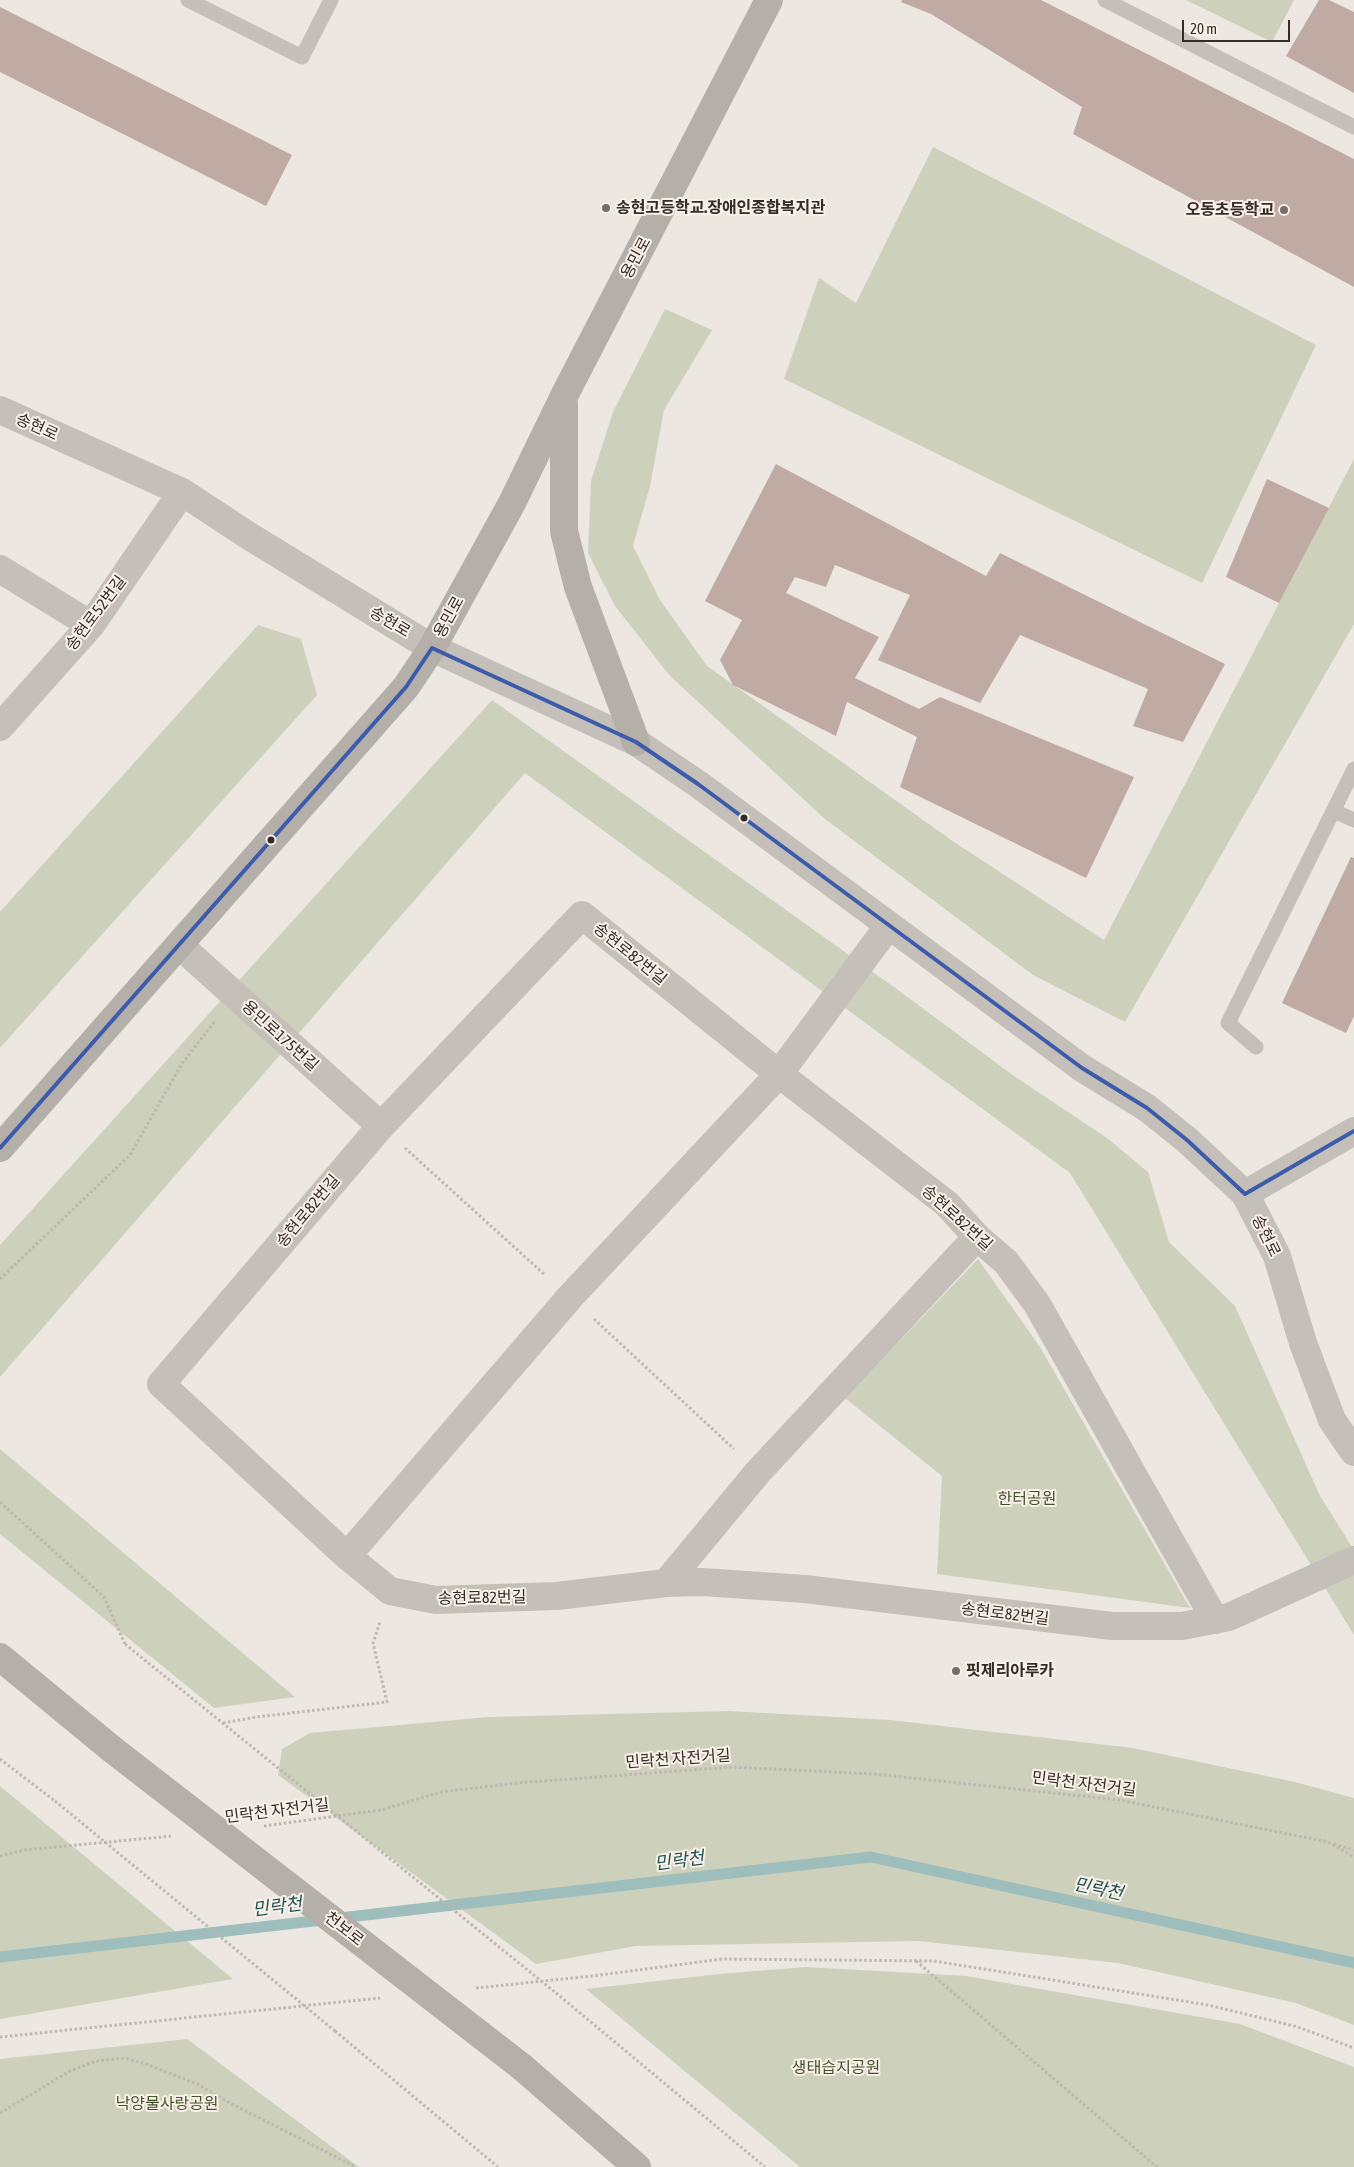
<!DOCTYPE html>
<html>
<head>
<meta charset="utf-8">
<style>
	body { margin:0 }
	#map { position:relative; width:1354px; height:2167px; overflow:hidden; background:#ece7e1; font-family:"Asap Condensed",sans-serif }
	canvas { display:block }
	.scale { position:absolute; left:1182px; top:20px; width:108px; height:22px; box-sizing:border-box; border:2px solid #352c28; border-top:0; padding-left:6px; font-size:15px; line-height:18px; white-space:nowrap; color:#352c28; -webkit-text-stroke:4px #f9f1e8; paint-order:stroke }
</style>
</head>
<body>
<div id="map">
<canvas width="1354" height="2167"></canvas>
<div class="scale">20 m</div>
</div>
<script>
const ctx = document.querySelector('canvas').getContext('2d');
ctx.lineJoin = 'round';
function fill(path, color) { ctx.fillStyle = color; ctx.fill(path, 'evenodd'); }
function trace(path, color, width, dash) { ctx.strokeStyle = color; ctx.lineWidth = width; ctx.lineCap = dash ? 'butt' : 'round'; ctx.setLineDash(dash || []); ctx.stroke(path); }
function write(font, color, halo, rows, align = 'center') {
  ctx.font = font + ' "Asap Condensed","Noto Sans KR",sans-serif'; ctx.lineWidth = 4; ctx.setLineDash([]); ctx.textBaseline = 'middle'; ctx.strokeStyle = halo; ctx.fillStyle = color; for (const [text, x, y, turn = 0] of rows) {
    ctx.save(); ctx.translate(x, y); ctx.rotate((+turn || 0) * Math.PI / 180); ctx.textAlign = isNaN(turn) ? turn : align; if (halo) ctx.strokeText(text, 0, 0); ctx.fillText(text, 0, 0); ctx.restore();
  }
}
const green = new Path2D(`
	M1186,0h108l-22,42z
	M933,147l383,198 -114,238 -418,-204 35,-101 37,25z
	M665,309l47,21 -48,80 -14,76 -17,60 27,54 47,66 247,176 150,98 250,-481v165l-229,398 -92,-47 -208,-156 -155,-143 -55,-70 -27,-53 3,-72 22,-69z
	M258,625l43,14 16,56 -317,353v-136z
	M492,700l406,290 116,86 93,62 41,34 21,70 66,64 85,190 34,54v85l-284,-462 -545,-400 -525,604v-132z
	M978,1259l62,88 150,261 -253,-34 5,-98 -97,-78z
	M0,1449l295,248 -81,11 -214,-174z
	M729,1711l161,9 243,28 162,34 59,16v227l-58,-22 -178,-40 -199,-22 -283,5 -100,18 -258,-189 4,-26 28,-16 179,-16z
	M0,1786l233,193 -233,40z
	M806,1967l160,9 274,48 114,43v100h-554l-214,-178 133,-15z
	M187,2039l172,128h-359v-108z`);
const stream = new Path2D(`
	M0,1957l871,-100 483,106`);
const building = new Path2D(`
	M902,0h139l313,159v128l-281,-153 9,-27 -151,-93 -30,-12z
	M1319,0h10l25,12v81l-68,-37z
	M0,7l292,148 -26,51 -266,-134z
	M776,464l210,112 14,-23 225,111 -42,78 -50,-16 15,-37 -128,-54 -40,68 -102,-43 32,-65 -75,-30 -9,22 -31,-10 -9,16 93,44 -24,41 64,31 21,-12 194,80 -48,101 -186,-91 17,-50 -70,-35 -11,34 -103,-51 -13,-25 22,-40 -37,-19z
	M1267,479l62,29 -50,95 -53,-26z
	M1351,857l3,1v158l-8,17 -64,-30z`);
const path = new Path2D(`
	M405,1148l140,127
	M0,1279l130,-124 51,-90 34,-44
	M594,1319l140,130
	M0,1502l104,95 21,47
	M223,1723l33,-6 131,-15 -14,-59 7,-21
	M0,1759l55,42
	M264,1826l117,-16 60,-18 76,-9 214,-16 143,7 246,26 208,42 26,15
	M1334,1844l20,6
	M0,1856l25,-6 146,-14
	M916,1961l241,206
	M476,1988l116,-12 130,-17 212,2 274,44 90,22 56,21
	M556,1993l209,174
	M335,2031l163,136
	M0,2037l380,-39
	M0,2113l70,-42 26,-10 29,-3 24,7 50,20 31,18 126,64`);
const lane = new Path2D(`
	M188,0l114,57 29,-57
	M1105,0l249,127
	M1334,811l20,9
	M1256,1047l-28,-24 126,-254`);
const street = new Path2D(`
	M0,410l182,82 67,44 183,112 204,94 62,42 384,284 65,40 40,32 58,54 32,62 26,87 29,77 22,32
	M0,569l91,56
	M0,727l91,-102 91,-133
	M179,945l202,181
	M1245,1194l109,-63
	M347,1556l223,-259 209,-223 110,-149
	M666,1583l92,-111 219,-235
	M1215,1620l-178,-316 -31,-42 -29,-25 -30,-33 -168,-130 -197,-159 -201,211 -220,258 186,172 43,35 46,9 121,-4 109,-13 36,-1 103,7 307,37h70l47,-9 125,-57`);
const secondary = new Path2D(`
	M564,404v127l14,56 58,155
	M0,1148l406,-461 26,-39 80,-145 52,-107 205,-396
	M0,1657l113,93
	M522,2067l115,100`);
const pathBridge = new Path2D(`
	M125,1644l431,349
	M55,1801l280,230`);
const secondaryBridge = new Path2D(`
	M113,1750l409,317`);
const bus1 = new Path2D(`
	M0,1148l406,-461 26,-39 204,94 62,42 384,284 65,40 40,32 58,54 109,-63`);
const markers = [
	[606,208,5,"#756d69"],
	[1284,210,5,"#756d69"],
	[744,818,4.5,"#352c28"],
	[271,840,4.5,"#352c28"],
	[956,1671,5,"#756d69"]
];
const poiNames = [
	["송현고등학교.장애인종합복지관",616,208],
	["오동초등학교",1274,210,"right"],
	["핏제리아루카",966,1671]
];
const streetNames = [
	["용민로",636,258,-62],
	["송현로",37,427,24],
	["송현로52번길",96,613,-53],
	["용민로",449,617,-61],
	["송현로",390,622,31],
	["송현로82번길",630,954,39],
	["용민로175번길",280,1036,42],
	["송현로82번길",308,1211,-50],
	["송현로82번길",957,1218,42],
	["송현로",1266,1236,64],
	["송현로82번길",482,1598,-1],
	["송현로82번길",1005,1614,7],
	["민락천 자전거길",678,1759,-4],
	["민락천 자전거길",1084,1784,7],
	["민락천 자전거길",277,1811,-7],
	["천보로",344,1929,38]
];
const parkNames = [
	["한터공원",1027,1499],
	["생태습지공원",836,2068],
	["낙양물사랑공원",167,2104]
];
const waterNames = [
	["민락천",679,1861,-7],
	["민락천",1098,1889,12],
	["민락천",277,1907,-7]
];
fill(green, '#cdd1bb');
trace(stream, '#9ebdbd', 11);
fill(building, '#bfaba3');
trace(path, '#bdb7b2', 3, [2.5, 2.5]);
trace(lane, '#c5bfb9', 15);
trace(street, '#c5bfb9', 28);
trace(secondary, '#b5afaa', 28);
trace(pathBridge, '#bdb7b2', 3, [2.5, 2.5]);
trace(secondaryBridge, '#b5afaa', 28);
trace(bus1, '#3d5bab', 4);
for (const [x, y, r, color] of markers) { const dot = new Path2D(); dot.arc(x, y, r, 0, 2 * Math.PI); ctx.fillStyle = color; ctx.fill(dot); trace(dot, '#f9f1e8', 2); }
write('bold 16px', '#352c28', '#f9f1e8', poiNames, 'left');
write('16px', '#352c28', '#f9f1e8', streetNames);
write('16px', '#45532d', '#f9f1e8', parkNames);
write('italic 18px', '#1f5255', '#f9f1e8', waterNames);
</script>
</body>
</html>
